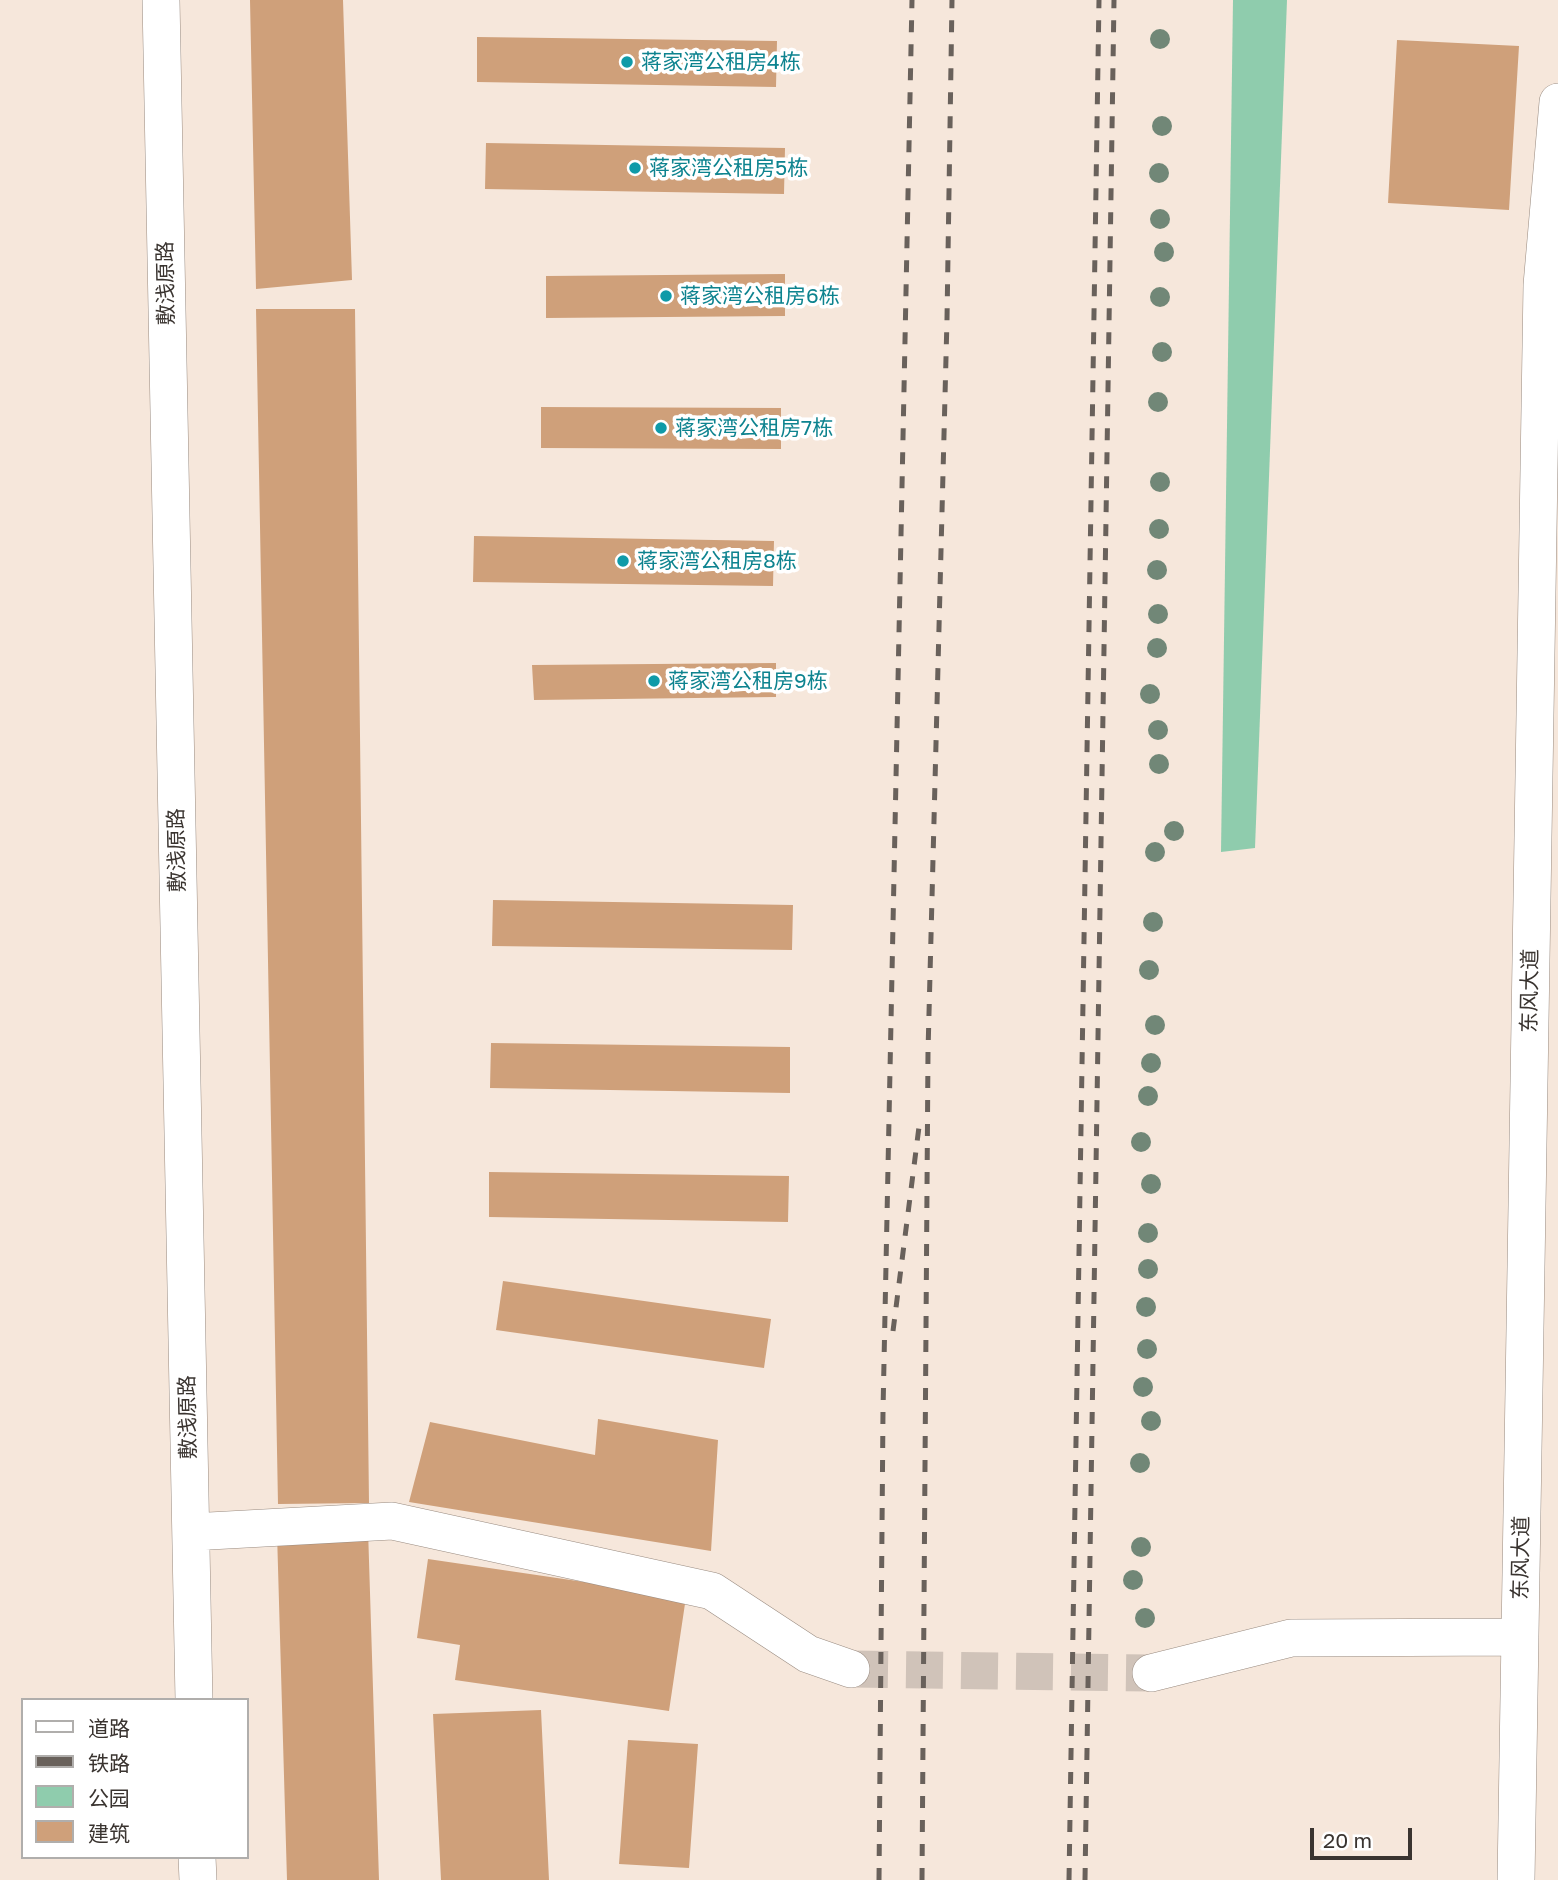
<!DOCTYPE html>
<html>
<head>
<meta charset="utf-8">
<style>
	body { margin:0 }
	#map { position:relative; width:1558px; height:1880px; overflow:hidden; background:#f6e7db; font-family:"Golos Text","Noto Sans SC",sans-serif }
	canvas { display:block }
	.legend { position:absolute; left:21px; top:1698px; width:228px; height:161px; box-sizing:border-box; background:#fff; border:2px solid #b0aeac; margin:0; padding:9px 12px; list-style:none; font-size:21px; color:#3a3430 }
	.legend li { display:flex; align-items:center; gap:14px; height:35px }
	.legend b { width:35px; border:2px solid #b0aeac }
	.scale { position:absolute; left:1310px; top:1828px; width:102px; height:32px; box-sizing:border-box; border:4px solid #3a3430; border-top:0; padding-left:9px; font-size:21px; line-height:24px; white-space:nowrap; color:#3a3430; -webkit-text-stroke:5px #fff; paint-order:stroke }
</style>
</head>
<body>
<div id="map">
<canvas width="1558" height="1880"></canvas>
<ul class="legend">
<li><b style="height:9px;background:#fff"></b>道路</li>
<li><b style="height:9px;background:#69615b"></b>铁路</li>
<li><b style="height:19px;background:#8fccad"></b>公园</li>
<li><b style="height:19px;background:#cfa07a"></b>建筑</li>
</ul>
<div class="scale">20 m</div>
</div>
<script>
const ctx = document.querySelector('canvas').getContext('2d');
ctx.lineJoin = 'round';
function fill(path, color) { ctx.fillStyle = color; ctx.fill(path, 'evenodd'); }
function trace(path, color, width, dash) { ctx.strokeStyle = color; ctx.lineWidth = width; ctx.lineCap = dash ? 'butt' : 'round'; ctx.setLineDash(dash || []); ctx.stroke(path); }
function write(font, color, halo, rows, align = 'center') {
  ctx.font = font + ' "Golos Text","Noto Sans SC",sans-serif'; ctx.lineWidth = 7; ctx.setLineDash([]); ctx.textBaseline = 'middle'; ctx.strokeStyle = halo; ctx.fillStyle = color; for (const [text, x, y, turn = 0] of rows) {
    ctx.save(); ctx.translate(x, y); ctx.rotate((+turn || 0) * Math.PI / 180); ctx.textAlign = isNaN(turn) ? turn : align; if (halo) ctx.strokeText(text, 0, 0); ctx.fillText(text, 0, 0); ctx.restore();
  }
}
const green = new Path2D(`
	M1233,0h54l-32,848 -34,4z`);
const building = new Path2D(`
	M250,0h93l9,280 -96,9z
	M477,37l300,4 -1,46 -299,-5z
	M1397,40l122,6 -10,164 -121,-7z
	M486,143l299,5 -1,46 -299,-5z
	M785,274v42l-239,2v-42z
	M256,309h99l14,1194 -91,1z
	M541,407l240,1v41l-240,-1z
	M474,536l300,5 -1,45 -300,-4z
	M776,663v34l-242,3 -2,-35z
	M493,900l300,5 -1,45 -300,-4z
	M491,1043l299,4v46l-300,-5z
	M489,1172l300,4 -1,46 -299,-5z
	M503,1281l268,38 -7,49 -268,-38z
	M598,1419l120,21 -7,111 -302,-49 21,-80 165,33z
	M368,1529l11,351h-92l-10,-347z
	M428,1559l258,38 -17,114 -214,-31 5,-35 -43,-7z
	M541,1710l8,170h-108l-8,-166z
	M628,1740l70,4 -9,124 -70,-4z`);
const minorTunnel = new Path2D(`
	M851,1669l300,4`);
const minor = new Path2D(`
	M161,0l33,1700
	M191,1532l201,-11 320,70 96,63 43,15
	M1151,1673l140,-35 229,-1
	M197,1857l1,23
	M1516,1880l26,-1595 16,-183`);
const rail = new Path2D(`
	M893,1331l27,-212
	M879,1880l4,-469 29,-1411
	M922,1880l6,-828 19,-733 5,-319
	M1069,1880l30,-1880
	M1085,1880l29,-1880`);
const trees = [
	[1160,39],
	[1162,126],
	[1159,173],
	[1160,219],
	[1164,252],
	[1160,297],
	[1162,352],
	[1158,402],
	[1160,482],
	[1159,529],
	[1157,570],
	[1158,614],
	[1157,648],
	[1150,694],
	[1158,730],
	[1159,764],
	[1174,831],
	[1155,852],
	[1153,922],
	[1149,970],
	[1155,1025],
	[1151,1063],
	[1148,1096],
	[1141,1142],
	[1151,1184],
	[1148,1233],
	[1148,1269],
	[1146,1307],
	[1147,1349],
	[1143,1387],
	[1151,1421],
	[1140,1463],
	[1141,1547],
	[1133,1580],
	[1145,1618]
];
const markers = [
	[627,62,7,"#0f9aa8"],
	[635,168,7,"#0f9aa8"],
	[666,296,7,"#0f9aa8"],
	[661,428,7,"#0f9aa8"],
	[623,561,7,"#0f9aa8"],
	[654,681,7,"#0f9aa8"]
];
const cultureNames = [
	["蒋家湾公租房4栋",641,62],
	["蒋家湾公租房5栋",649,168],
	["蒋家湾公租房6栋",680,296],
	["蒋家湾公租房7栋",675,428],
	["蒋家湾公租房8栋",637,561],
	["蒋家湾公租房9栋",668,681]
];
const streetNames = [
	["敷浅原路",166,283,-91],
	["敷浅原路",177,850,-91],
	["东风大道",1530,991,-89],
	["敷浅原路",188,1417,-91],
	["东风大道",1521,1558,-89]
];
fill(green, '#8fccad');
fill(building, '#cfa07a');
trace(minorTunnel, '#d0c3b9', 37, [37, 18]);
trace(minor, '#998b80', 38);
trace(minor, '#fff', 37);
trace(rail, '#69615b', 5, [12, 12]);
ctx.fillStyle = '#718777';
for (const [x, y] of trees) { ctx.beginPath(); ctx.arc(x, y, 10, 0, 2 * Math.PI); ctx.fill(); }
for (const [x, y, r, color] of markers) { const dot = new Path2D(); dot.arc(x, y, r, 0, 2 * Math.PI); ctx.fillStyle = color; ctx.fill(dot); trace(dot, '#fff', 2.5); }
write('21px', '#0d838f', '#fff', cultureNames, 'left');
write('21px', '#3a3430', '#fff', streetNames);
</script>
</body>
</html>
